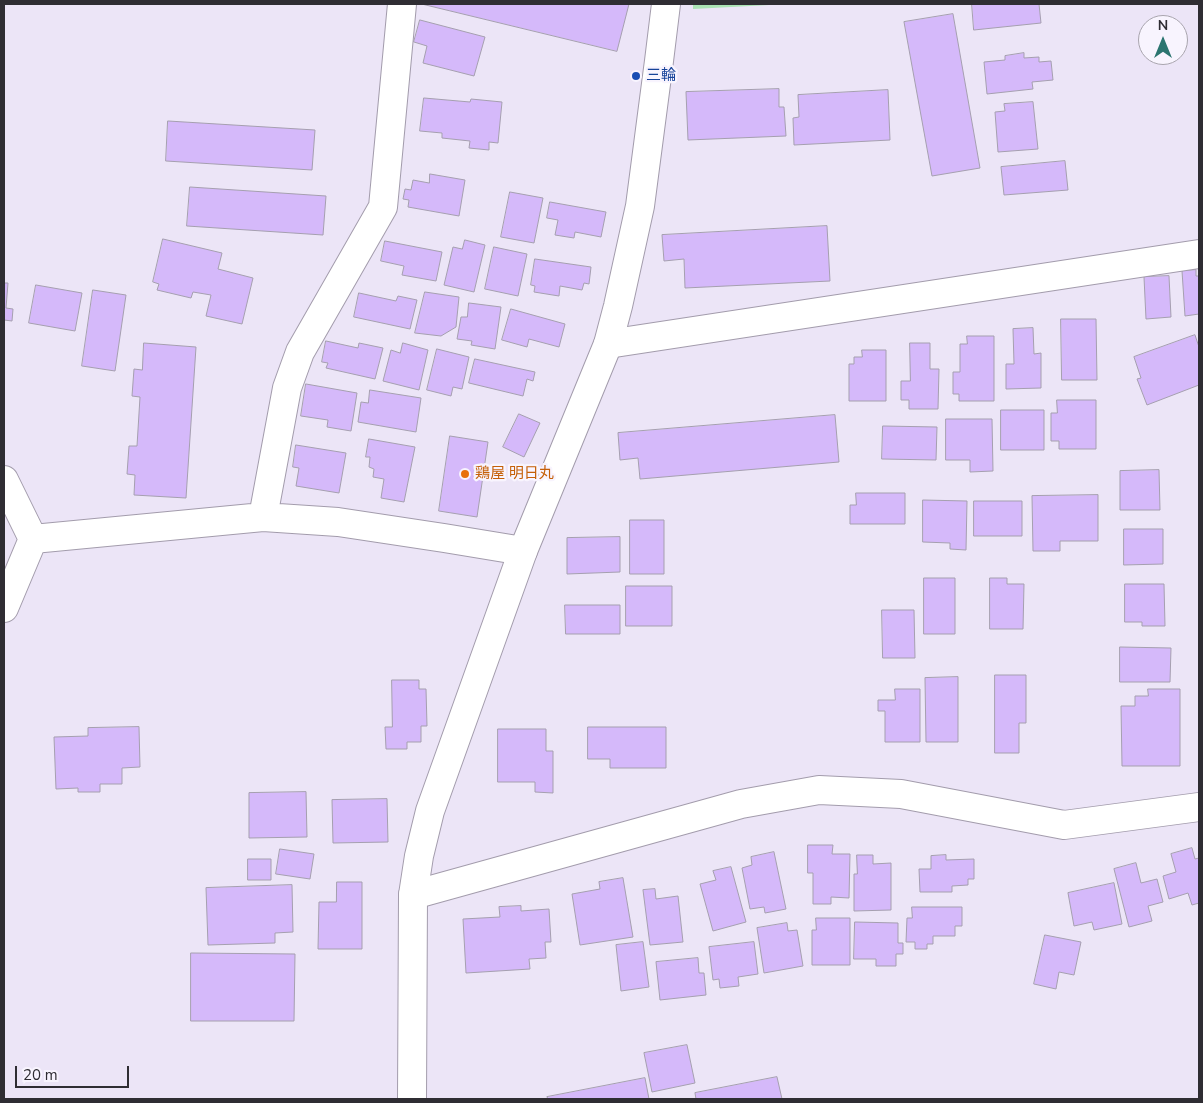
<!DOCTYPE html>
<html>
<head>
<meta charset="utf-8">
<style>
	body { margin:0 }
	#map { position:relative; width:1203px; height:1103px; overflow:hidden; background:#ece5f7; font-family:"Nunito Sans",sans-serif }
	canvas { display:block }
	.frame { position:absolute; inset:0; border:5px solid #2f2d33; pointer-events:none }
	.north { position:absolute; left:1138px; top:15px; width:50px; height:50px; box-sizing:border-box; background:#f8f4fe; border:1px solid #a8a4ad; border-radius:50%; rotate:0deg; font-size:14px; font-weight:700; line-height:20px; text-align:center; color:#2f2d33 }
	.north::after { content:''; display:block; margin:auto; width:18px; height:22px; background:#2c7570; clip-path:polygon(50% 0,100% 100%,50% 72%,0 100%) }
	.scale { position:absolute; left:15px; top:1066px; width:114px; height:22px; box-sizing:border-box; border:2px solid #2f2d33; border-top:0; padding-left:6px; font-size:15px; line-height:18px; white-space:nowrap; color:#2f2d33; -webkit-text-stroke:4px #f8f4fe; paint-order:stroke }
</style>
</head>
<body>
<div id="map">
<canvas width="1203" height="1103"></canvas>
<div class="frame"></div>
<div class="north">N</div>
<div class="scale">20 m</div>
</div>
<script>
const ctx = document.querySelector('canvas').getContext('2d');
ctx.lineJoin = 'round';
function fill(path, color) { ctx.fillStyle = color; ctx.fill(path, 'evenodd'); }
function trace(path, color, width, dash) { ctx.strokeStyle = color; ctx.lineWidth = width; ctx.lineCap = dash ? 'butt' : 'round'; ctx.setLineDash(dash || []); ctx.stroke(path); }
function write(font, color, halo, rows, align = 'center') {
  ctx.font = font + ' "Nunito Sans","Noto Sans JP",sans-serif'; ctx.lineWidth = 4.5; ctx.setLineDash([]); ctx.textBaseline = 'middle'; ctx.strokeStyle = halo; ctx.fillStyle = color; for (const [text, x, y, turn = 0] of rows) {
    ctx.save(); ctx.translate(x, y); ctx.rotate((+turn || 0) * Math.PI / 180); ctx.textAlign = isNaN(turn) ? turn : align; if (halo) ctx.strokeText(text, 0, 0); ctx.fillText(text, 0, 0); ctx.restore();
  }
}
const green = new Path2D(`
	M693,4h95l-95,5z`);
const building = new Path2D(`
	M422,4h207l-12,47z
	M972,4h67l2,19 -67,7z
	M953,14l27,154 -48,8 -28,-154z
	M420,20l65,17 -11,39 -51,-13 4,-17 -13,-4z
	M1024,53v5l15,-1v5l12,-1 2,19 -21,2 1,7 -46,5 -3,-32 21,-2v-4z
	M779,89v18h5l2,29 -98,4 -2,-48z
	M888,90l2,50 -96,5 -1,-27 6,-1 -1,-22z
	M424,98l46,4 1,-3 31,3 -4,41 -9,-1v8l-20,-2 1,-7 -28,-3v-5l-22,-2z
	M1033,102l5,47 -40,3 -3,-40 10,-1 -1,-7z
	M168,121l147,9 -3,40 -146,-9z
	M1065,161l3,29 -64,5 -3,-28z
	M430,174l35,6 -6,36 -51,-9 1,-7 -6,-1 2,-10 6,1 2,-10 16,3z
	M190,187l136,9 -3,39 -136,-9z
	M510,192l33,6 -9,45 -33,-6z
	M550,202l56,10 -5,25 -26,-5 -1,6 -19,-3 3,-15 -11,-2z
	M827,226l3,55 -145,7 -1,-29 -20,2 -2,-26z
	M163,239l59,14 -4,16 35,9 -11,46 -36,-8 5,-21 -18,-3 -2,6 -34,-8 2,-6 -6,-2z
	M465,240l20,5 -11,47 -30,-7 9,-38 9,2z
	M385,241l57,11 -6,29 -34,-6 2,-9 -23,-5z
	M494,247l33,7 -9,42 -33,-7z
	M535,259l56,8 -2,17 -5,-1 -2,7 -22,-4 -1,10 -25,-4 1,-6 -4,-1z
	M1196,270v6h3v38l-14,2 -3,-45z
	M1169,276l2,41 -25,2 -2,-42z
	M4,283h4l-2,25 7,1 -1,12 -8,-1z
	M36,285l46,8 -7,38 -46,-8z
	M93,290l33,5 -11,76 -33,-5z
	M425,292l34,5 -3,30 -15,9 -26,-3z
	M359,293l37,8 2,-5 19,4 -7,29 -56,-12z
	M469,303l32,4 -6,42 -24,-4 1,-4 -15,-2 4,-22h6z
	M511,309l54,15 -6,23 -30,-8 -2,8 -25,-7z
	M1061,319h35l1,61h-35z
	M1033,328l1,26 7,-1v35l-35,1v-25h8l-1,-35z
	M1195,335l4,12v38l-52,20 -10,-26 4,-1 -7,-21z
	M967,336h27v65h-35v-7h-6v-22h7v-28h7z
	M326,341l32,7 1,-5 24,5 -8,31 -49,-11 2,-5 -6,-1z
	M144,343l52,4 -10,151 -52,-3 1,-20 -8,-1 2,-28h8l3,-49 -8,-1 2,-27 8,1z
	M403,343l25,7 -9,40 -36,-9 8,-31 9,3z
	M910,343h20v26h9l-1,40h-29v-9h-8v-19h9z
	M437,349l32,8 -7,32 -9,-2 -2,9 -24,-6z
	M862,350h24v51h-37v-37h5v-7h8z
	M475,359l60,13 -2,9 -6,-2 -4,17 -54,-13z
	M306,384l51,9 -6,38 -24,-4 1,-7 -27,-4z
	M370,390l51,8 -5,34 -58,-10 3,-20 7,1z
	M1057,400h39v49h-37v-8h-8v-28h6z
	M1001,410h43v40h-43z
	M519,414l21,9 -16,34 -21,-10z
	M835,415l4,47 -199,17 -2,-21 -18,2 -2,-27z
	M946,419h46l1,52 -23,1v-12h-24z
	M883,426l54,1 -1,33 -54,-1z
	M450,436l38,6 -11,75 -38,-6z
	M369,439l46,8 -11,55 -23,-4 3,-19 -11,-2 1,-8 -5,-2 1,-10h-4z
	M296,445l50,8 -7,40 -43,-7 3,-18 -6,-1z
	M1159,470l1,40h-40v-39z
	M856,493h49v31h-55v-19h6z
	M1098,495v46h-38v10h-27l-1,-55z
	M923,500l44,1 -1,49 -16,-1v-6l-27,-1z
	M974,501h48v35h-48z
	M630,520h34v54h-34z
	M1124,529h39v35l-39,1z
	M620,537v35l-53,2v-36z
	M924,578h31v56h-31z
	M990,578h17v6h17l-1,45h-33z
	M1125,584h39l1,42h-23v-4h-17z
	M626,586h46v40h-46z
	M565,605h55v29h-54z
	M882,610h32l1,48h-32z
	M1120,647l51,1 -1,34h-50z
	M995,675h31v48h-7v30h-24z
	M958,677v65h-32l-1,-64z
	M392,680h27v9h7l1,37h-6v16h-14v7h-21l-1,-22h7z
	M895,689h25v53h-35v-31h-7v-11h17z
	M1148,689h32v77h-58l-1,-60h14v-10h13z
	M139,727l1,40 -18,1v16h-22v8h-22v-4l-22,1 -2,-52 34,-1v-8z
	M588,727h78v41h-56v-9h-22z
	M498,729h48v22h7v42l-18,-1v-10h-37z
	M306,792l1,45 -58,1v-45z
	M387,799l1,43 -55,1 -1,-43z
	M808,845h25l-1,9h18l-1,44 -18,-1v7h-18v-31h-5z
	M1192,848l3,11 4,-1v45l-7,2 -4,-12 -19,6 -6,-23 13,-4 -5,-18z
	M280,849l34,5 -4,25 -34,-5z
	M774,852l12,57 -21,4 -1,-6 -14,2 -8,-41 10,-3 -1,-8z
	M857,855h16v9l18,-1v47l-37,1v-37h3z
	M946,855v5l28,-1v20h-6v6l-16,1v6h-32l-1,-23h12v-13z
	M248,859h23v21h-23z
	M1136,863l5,20 16,-4 6,23 -15,4 4,15 -23,6 -15,-58z
	M731,867l15,55 -33,9 -13,-47 16,-4 -3,-9z
	M623,878l10,59 -53,8 -8,-51 28,-5 -1,-7z
	M337,882h25v67h-44l1,-47h17z
	M1114,883l8,41 -28,6 -2,-8 -18,4 -6,-33z
	M292,885l1,47 -18,1v10l-67,2 -2,-57z
	M655,889l1,10 22,-3 5,46 -33,3 -7,-55z
	M521,906v5l28,-2 2,33h-6l1,16 -17,1 1,10 -64,4 -3,-54 37,-2 -1,-10z
	M912,907h50v19h-7v10h-22v8h-6v5h-12v-7h-9l1,-24h5z
	M816,918h34v47h-38v-35h4z
	M855,922l43,1v20h5v11h-7v12h-20v-7h-22z
	M787,923l1,8 9,-1 6,36 -39,7 -7,-45z
	M1045,935l36,7 -7,33 -15,-3 -3,17 -22,-5z
	M643,942l6,45 -28,4 -5,-46z
	M754,942l4,32 -20,3 1,9 -19,2 -1,-9 -6,1 -4,-33z
	M191,953l104,1 -1,67h-103z
	M698,958l1,15h5l2,22 -46,5 -4,-38z
	M687,1045l8,38 -43,9 -8,-39z
	M777,1077l5,22h-86l-1,-6z
	M645,1078l4,21h-101l-1,-2z`);
const street = new Path2D(`
	M608,344l591,-90
	M4,480l29,59 -29,69
	M263,517l24,-129 13,-36 83,-145 19,-203
	M33,539l230,-22 75,5 106,16 79,13
	M413,895l328,-91 78,-14 82,4 163,31 135,-18`);
const secondary = new Path2D(`
	M412,1099l1,-204 6,-39 11,-45 93,-260 85,-207 10,-38 22,-100 19,-145 7,-57`);
const markers = [
	[636,76,5,"#1a4fb4"],
	[465,474,5,"#e8710a"]
];
const transitNames = [
	["三輪",646,76]
];
const foodNames = [
	["鶏屋 明日丸",475,474]
];
fill(green, '#abe3b4');
fill(building, '#d5b9fa');
trace(building, '#a59faf', 1);
trace(street, '#a39cac', 30);
trace(secondary, '#a39cac', 30);
trace(street, '#fff', 28);
trace(secondary, '#fff', 28);
for (const [x, y, r, color] of markers) { const dot = new Path2D(); dot.arc(x, y, r, 0, 2 * Math.PI); ctx.fillStyle = color; ctx.fill(dot); trace(dot, '#f8f4fe', 2); }
write('15px', '#164399', '#f8f4fe', transitNames, 'left');
write('15px', '#c56008', '#f8f4fe', foodNames, 'left');
</script>
</body>
</html>
